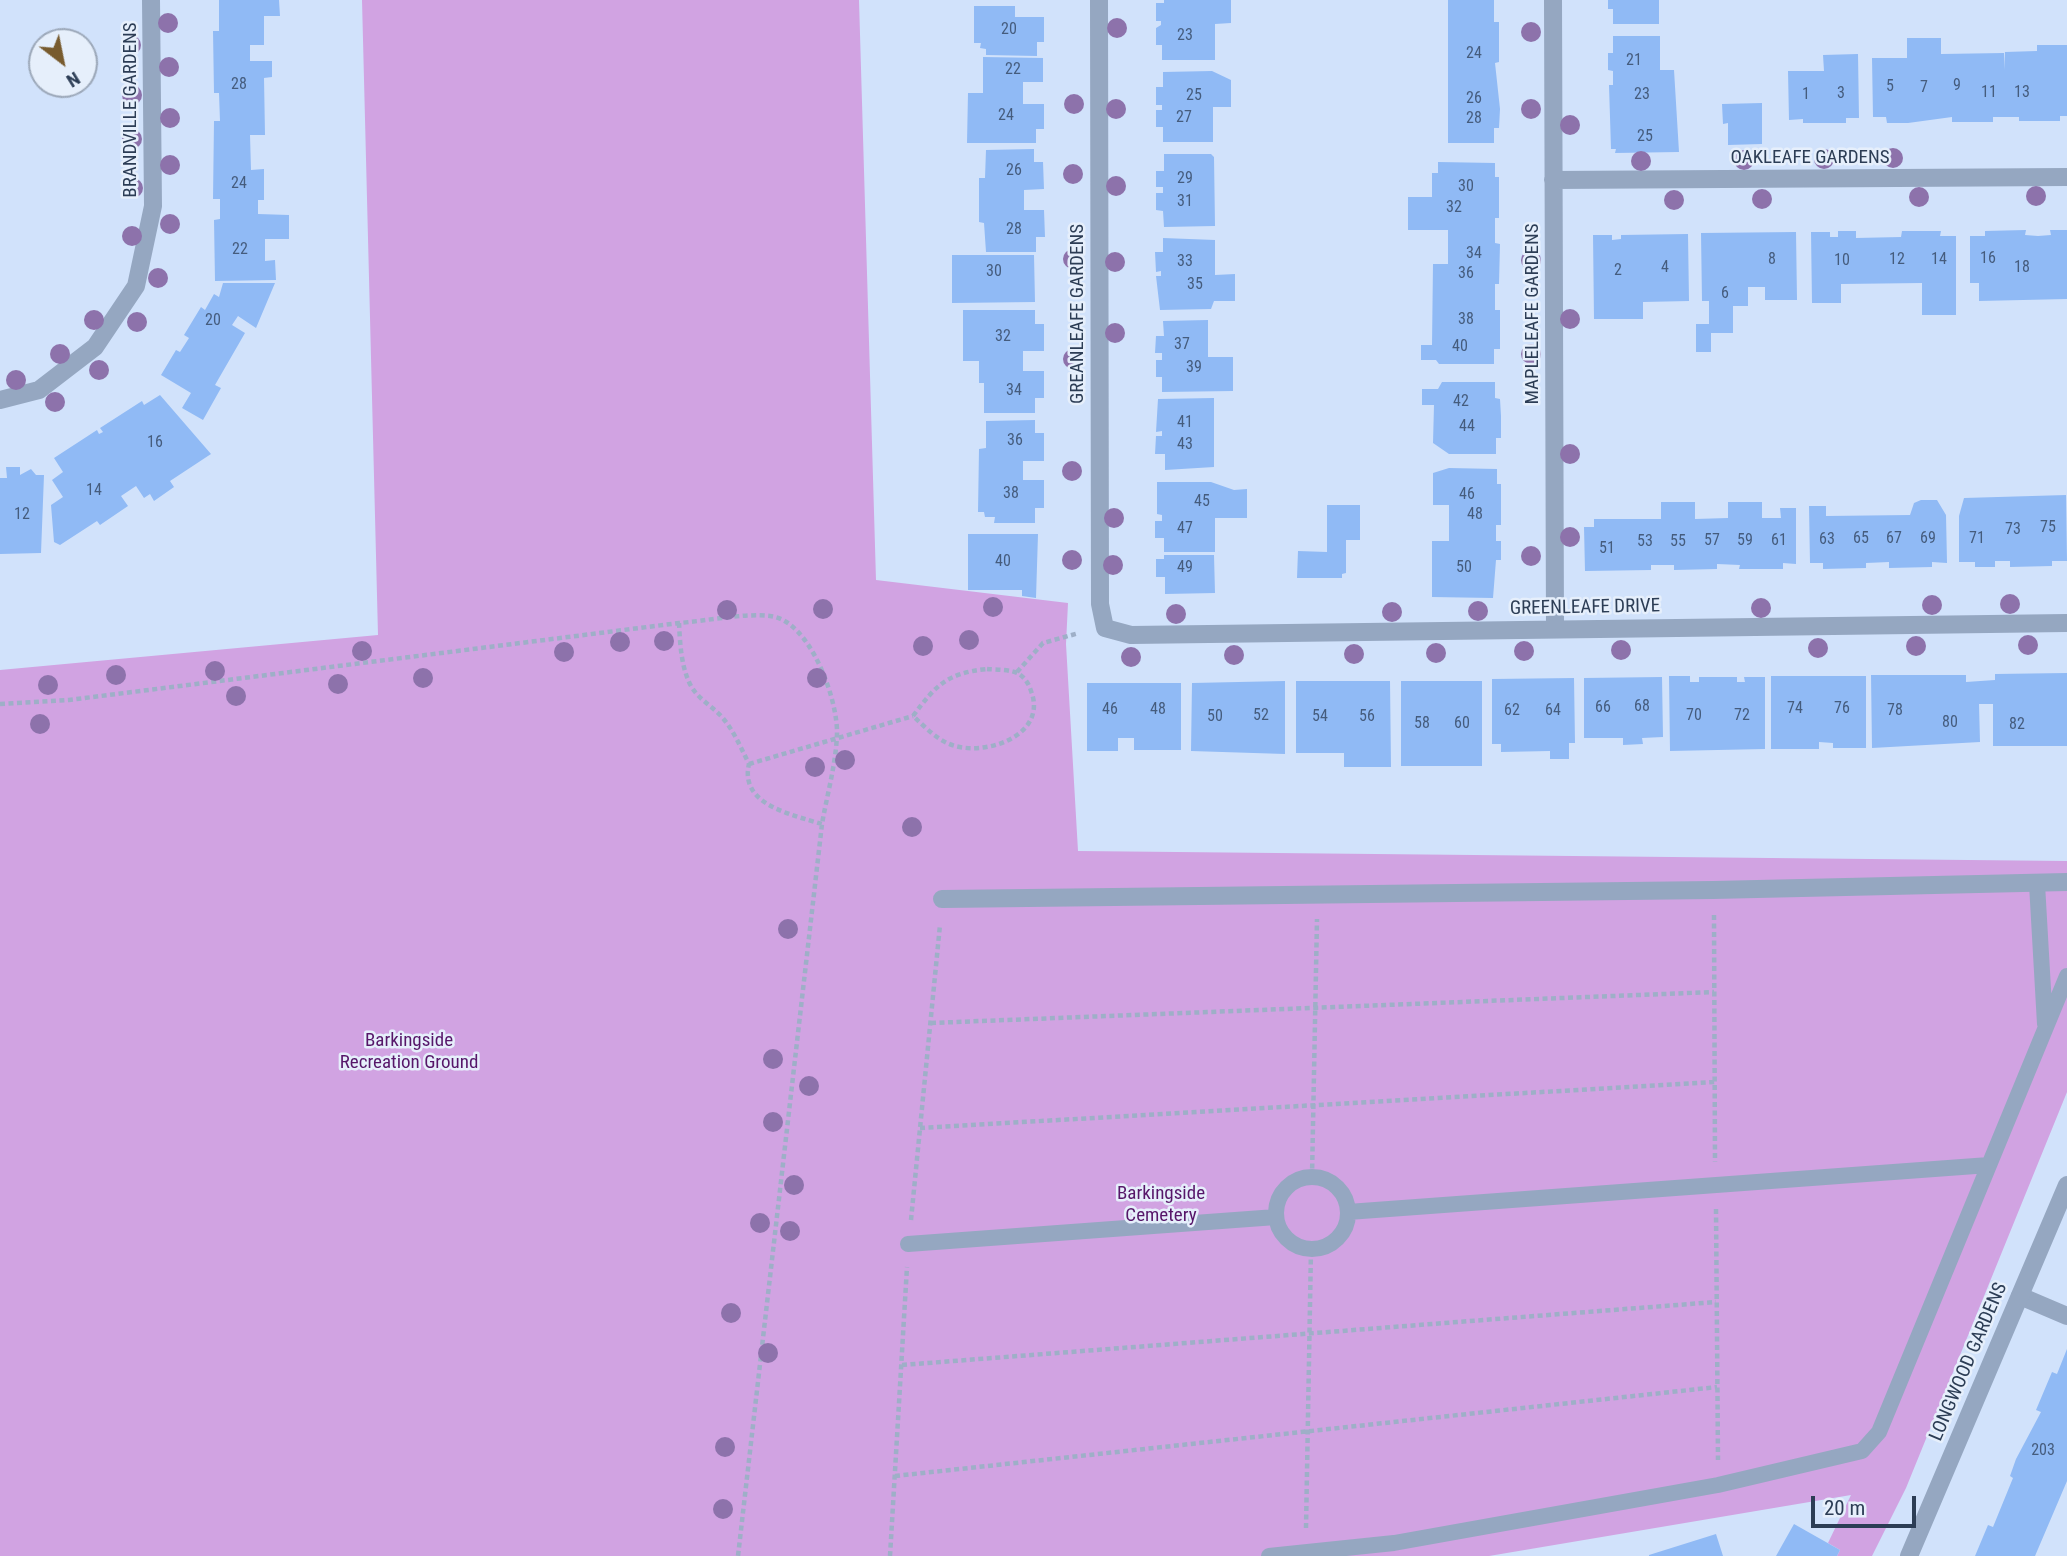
<!DOCTYPE html>
<html>
<head>
<meta charset="utf-8">
<style>
	body { margin:0 }
	#map { position:relative; width:2067px; height:1556px; overflow:hidden; background:#d1e2fb; font-family:"Roboto Condensed",sans-serif }
	canvas { display:block }
	.north { position:absolute; left:28px; top:28px; width:70px; height:70px; box-sizing:border-box; background:#e6effb; border:2px solid #9ca8b9; border-radius:50%; rotate:148deg; font-size:19px; font-weight:700; line-height:28px; text-align:center; color:#2c3d55 }
	.north::after { content:''; display:block; margin:auto; width:24px; height:32px; background:#785b2e; clip-path:polygon(50% 0,100% 100%,50% 72%,0 100%) }
	.scale { position:absolute; left:1811px; top:1496px; width:105px; height:32px; box-sizing:border-box; border:4px solid #2c3d55; border-top:0; padding-left:9px; font-size:21px; line-height:24px; white-space:nowrap; color:#2c3d55; -webkit-text-stroke:5px #e6effb; paint-order:stroke }
</style>
</head>
<body>
<div id="map">
<canvas width="2067" height="1556"></canvas>
<div class="north">N</div>
<div class="scale">20 m</div>
</div>
<script>
const ctx = document.querySelector('canvas').getContext('2d');
ctx.lineJoin = 'round';
function fill(path, color) { ctx.fillStyle = color; ctx.fill(path, 'evenodd'); }
function trace(path, color, width, dash) { ctx.strokeStyle = color; ctx.lineWidth = width; ctx.lineCap = dash ? 'butt' : 'round'; ctx.setLineDash(dash || []); ctx.stroke(path); }
function write(font, color, halo, rows, align = 'center') {
  ctx.font = font + ' "Roboto Condensed",sans-serif'; ctx.lineWidth = 5; ctx.setLineDash([]); ctx.textBaseline = 'middle'; ctx.strokeStyle = halo; ctx.fillStyle = color; for (const [text, x, y, turn = 0] of rows) {
    ctx.save(); ctx.translate(x, y); ctx.rotate((+turn || 0) * Math.PI / 180); ctx.textAlign = isNaN(turn) ? turn : align; if (halo) ctx.strokeText(text, 0, 0); ctx.fillText(text, 0, 0); ctx.restore();
  }
}
const green = new Path2D(`
	M362,0h497l17,580 192,23 -2,41 12,207 989,10v231l-161,396 -34,68h-35l3,-6 -12,-7 23,-48 -362,61h-1489v-886l378,-35z`);
const building = new Path2D(`
	M219,0h60l1,16h-16v29h-14v16h22v16l-8,1 1,57h-15l1,35 13,-1v31h-6v14l31,1v24h-24v22l10,-1 1,20 -61,1 -1,-61 6,-1v-20h-7l1,-78h6l-1,-28h-5l-1,-62h6z
	M1164,0h67v23l-16,1v36h-53v-15h-6v-17l5,-3v-4h-5v-18h8z
	M1448,0h46v22h5v40l-4,1 5,46 -1,19h-5v15h-46z
	M1608,0h51v24h-46v-15h-5z
	M974,6h41v11h29v25h-7v14l-51,-1v-6l-6,-1 1,-5h-7z
	M1613,36h47v34h14l5,82 -64,1 1,-4h-5l-2,-64h4v-14l-5,-1v-17h5z
	M1907,38h34v16l63,-1v17l1,-18 32,-1v-6h30v71h-7v5h-41v-4h-26v5h-41v-5l-44,6h-21l-1,-6h-13l-1,-59h35z
	M1858,54l1,64h-13v5h-43v-4l-14,1 -1,-49h36l-1,-16z
	M983,57l60,1v24h-20v22h21v25h-8v14h-69l1,-50h15z
	M1212,71l19,9v27h-18v35h-50v-15h-7v-17h6v-5h-6v-18h7v-15z
	M1762,103v41l-34,1v-22l-5,1 -1,-20z
	M1034,149v13h9l1,27 -20,1v20h20l1,27h-9v15h-50l-2,-29 -5,-1v-44h6l1,-28z
	M1164,154h47l3,3 1,69 -51,1 -1,-16 -7,-1v-17h7v-6h-7v-16h8z
	M1438,162l57,1v14h4v41h-4v25l5,1 -1,40h-4v26h5v39h-6v15h-55l-3,-4h-15v-15h11l1,-81h15v-34h-40v-33h24v-24h6z
	M2026,230l-1,5 13,1 13,-1 -1,-5h17v69l-88,2v-18h-9v-47h15v-5z
	M1838,231h18v7l45,-1 1,-6h39l-1,5h16v79h-34v-32l-81,1v19h-29l-1,-71h19v5h8z
	M1796,232l1,68h-32v-13h-17v19h-15v27h-22v19h-15v-28h13v-23h-7l-1,-68z
	M1688,234l1,67 -46,1v17h-49l-1,-84h19v5l9,-1v-4z
	M1163,238l52,2v35l20,-1v27h-21l-3,8 -51,1 -4,-34h5v-5l-5,1 -1,-20h8z
	M952,255h82l1,47 -83,1z
	M223,283h52l-19,45 -18,-12 -6,9 13,8 -30,52 6,3 -18,32 -21,-12 9,-15 -30,-18 15,-25 4,2 9,-14 -5,-3 17,-28 4,3 9,-16 5,3z
	M963,310h72v14h9v27h-21v20h21v27h-9v15h-51v-30h-5v-22h-16z
	M1208,320v37h25v34l-71,1v-15h-6v-17h6v-7h-7l1,-17h8l-1,-15z
	M1442,382h53v16l5,1 1,17v22h-5v16h-47l-16,-11 1,-38h-12v-16h16z
	M160,395l51,59 -41,27 4,6 -20,14 -4,-7 -6,4 -8,-12 -15,10 7,10 -28,19 -3,-4 -37,24 -6,-3 -3,-37 12,-8 -11,-17 11,-8 -9,-14 43,-28 2,4 4,-2 -3,-4 42,-27 2,4z
	M1214,398v69l-49,3v-16h-10l1,-18h6v-5l-6,1 2,-33z
	M1035,420v13h9v28h-21v19h21v28h-9v15h-41l1,-6h-10l-1,-5h-6l1,-63 7,-1v-27z
	M6,467h14v8l11,-6 5,6h8l-3,78 -41,1v-76h7z
	M1449,468l48,1v15h4v41h-5v16h5v19h-5l-3,38 -61,-1v-56h17v-36h-16v-32z
	M1157,482h54l23,8 13,-1v29h-32v34h-51v-14h-9v-17h7v-6l-5,-1z
	M2066,495l1,66h-15v5l-42,1v-6h-15v6h-20v-5h-16v-46l5,-18z
	M1921,500h16l9,15 1,48 -15,-1v5l-43,1v-6l-23,1v5l-43,1v-6h-13l-1,-57h17v10l84,-1 4,-12z
	M1661,502h34v17l33,-1v-16h34v16h19l-1,-10h16v56l-13,-1v6h-44l1,-4 -23,-1v5l-43,1v-5h-23v5l-66,1 -1,-44h10v-8h67z
	M1327,505h33v35h-14v33l-4,1v4h-45l1,-27 29,1z
	M968,534h70l-2,64 -14,-2v-6h-54z
	M1164,555h50l1,38 -50,1v-17h-9v-18h8z
	M2067,673v73h-74v-42h-14l1,38 -108,6 -1,-73h95v7l29,-2v-6z
	M1669,676h21v6h9v-5h38v5h8l-1,-5h21v72l-95,2z
	M1771,676h95v72h-33v-5l-14,-1v7h-48z
	M1662,677l1,60 -21,1 1,6 -20,1v-7h-39v-60z
	M1574,678l1,65h-6v16h-19v-8l-49,1v-8h-9v-65z
	M1285,681v73l-94,-3 1,-68z
	M1296,681h94l1,86h-47v-14h-48z
	M1401,681h81v85h-81z
	M1087,683h94v67h-47v-12h-16v13h-31z
	M2067,1349v132l-32,75h-60l13,-31 5,2 20,-49 -3,-2 6,-17 25,-47 -5,-2 16,-38 5,2z
	M1794,1524l46,26 -3,6h-61z
	M1716,1534l7,22h-74v-1z`);
const path = new Path2D(`
	M679,623c1,20 2,41 10,59 7,16 22,23 33,35 12,14 19,31 27,47 -10,41 44,51 73,60
	M987,669c9,1 24,0 32,5 6,4 10,10 12,17 18,46 -51,68 -84,52 -13,-6 -24,-18 -34,-27 23,-31 34,-43 74,-47z
	M1017,672l26,-29 36,-10
	M0,704l69,-4 610,-77c27,-2 64,-10 91,-7 40,4 68,84 67,118 -1,30 -10,61 -15,90l-84,732
	M749,764l164,-48
	M1714,915l1,247
	M931,1023l783,-31
	M920,1128l795,-46
	M1312,1177l5,-258
	M1716,1209l2,251
	M911,1220l29,-295
	M902,1365l814,-63
	M895,1476l822,-89
	M1306,1528l5,-279
	M890,1556l17,-289`);
const service = new Path2D(`
	M2037,884l8,140
	M1276 1213a36 36 0 1 1 72 0a36 36 0 1 1-72 0Z
	M1348,1212l641,-47
	M908,1244l368,-27
	M1269,1556l125,-13 324,-58 144,-34 17,-19 188,-456`);
const minor = new Path2D(`
	M1099,0l1,604 5,24 26,7 936,-12
	M1553,0l2,629
	M1553,180l514,-3
	M0,400l39,-10 56,-43 41,-61 17,-80 -2,-206
	M942,899l771,-9 354,-8
	M2020,1296l47,20`);
const tertiary = new Path2D(`
	M1909,1556l158,-371`);
const trees = [
	[168,23],
	[1117,28],
	[1531,32],
	[131,45],
	[169,67],
	[132,95],
	[1074,104],
	[1116,109],
	[1531,109],
	[170,118],
	[1570,125],
	[132,139],
	[1893,158],
	[1824,159],
	[1744,160],
	[1641,161],
	[170,165],
	[1073,174],
	[1116,186],
	[133,188],
	[2036,196],
	[1919,197],
	[1762,199],
	[1674,200],
	[170,224],
	[132,236],
	[1073,259],
	[1531,260],
	[1115,262],
	[158,278],
	[1570,319],
	[94,320],
	[137,322],
	[1115,333],
	[60,354],
	[1531,354],
	[1073,359],
	[99,370],
	[16,380],
	[55,402],
	[1570,454],
	[1072,471],
	[1114,518],
	[1570,537],
	[1531,556],
	[1072,560],
	[1113,565],
	[2010,604],
	[1932,605],
	[993,607],
	[1761,608],
	[823,609],
	[727,610],
	[1478,611],
	[1392,612],
	[1176,614],
	[969,640],
	[664,641],
	[620,642],
	[2028,645],
	[923,646],
	[1916,646],
	[1818,648],
	[1621,650],
	[362,651],
	[1524,651],
	[564,652],
	[1436,653],
	[1354,654],
	[1234,655],
	[1131,657],
	[215,671],
	[116,675],
	[423,678],
	[817,678],
	[338,684],
	[48,685],
	[236,696],
	[40,724],
	[845,760],
	[815,767],
	[912,827],
	[788,929],
	[773,1059],
	[809,1086],
	[773,1122],
	[794,1185],
	[760,1223],
	[790,1231],
	[731,1313],
	[768,1353],
	[725,1447],
	[723,1509]
];
const numberNames = [
	["20",1009,30],
	["23",1185,36],
	["24",1474,54],
	["21",1634,61],
	["22",1013,70],
	["28",239,85],
	["9",1957,86],
	["5",1890,87],
	["7",1924,88],
	["11",1989,93],
	["13",2022,93],
	["3",1841,94],
	["23",1642,95],
	["1",1806,95],
	["25",1194,96],
	["26",1474,99],
	["24",1006,116],
	["27",1184,118],
	["28",1474,119],
	["25",1645,137],
	["26",1014,171],
	["29",1185,179],
	["24",239,184],
	["30",1466,187],
	["31",1185,202],
	["32",1454,208],
	["28",1014,230],
	["22",240,250],
	["34",1474,254],
	["16",1988,259],
	["8",1772,260],
	["12",1897,260],
	["14",1939,260],
	["10",1842,261],
	["33",1185,262],
	["4",1665,268],
	["18",2022,268],
	["2",1618,271],
	["30",994,272],
	["36",1466,274],
	["35",1195,285],
	["6",1725,294],
	["38",1466,320],
	["20",213,321],
	["32",1003,337],
	["37",1182,345],
	["40",1460,347],
	["39",1194,368],
	["34",1014,391],
	["42",1461,402],
	["41",1185,423],
	["44",1467,427],
	["36",1015,441],
	["16",155,443],
	["43",1185,445],
	["14",94,491],
	["38",1011,494],
	["46",1467,495],
	["45",1202,502],
	["12",22,515],
	["48",1475,515],
	["75",2048,528],
	["47",1185,529],
	["73",2013,530],
	["65",1861,539],
	["67",1894,539],
	["69",1928,539],
	["71",1977,539],
	["63",1827,540],
	["57",1712,541],
	["59",1745,541],
	["61",1779,541],
	["53",1645,542],
	["55",1678,542],
	["51",1607,549],
	["40",1003,562],
	["49",1185,568],
	["50",1464,568],
	["68",1642,707],
	["66",1603,708],
	["74",1795,709],
	["76",1842,709],
	["46",1110,710],
	["48",1158,710],
	["62",1512,711],
	["64",1553,711],
	["78",1895,711],
	["52",1261,716],
	["70",1694,716],
	["72",1742,716],
	["50",1215,717],
	["54",1320,717],
	["56",1367,717],
	["80",1950,723],
	["58",1422,724],
	["60",1462,724],
	["82",2017,725],
	["203",2043,1451]
];
const streetNames = [
	["BRANDVILLE GARDENS",131,110,-90],
	["OAKLEAFE GARDENS",1810,158],
	["GREANLEAFE GARDENS",1078,314,-90],
	["MAPLELEAFE GARDENS",1533,314,-90],
	["GREENLEAFE DRIVE",1585,608,-1],
	["LONGWOOD GARDENS",1969,1362,-67]
];
const parkNames = [
	["Barkingside",409,1041],
	["Recreation Ground",409,1063],
	["Barkingside",1161,1194],
	["Cemetery",1161,1216]
];
fill(green, '#d1a3e2');
fill(building, '#90baf5');
trace(path, '#9eafc7', 4.5, [5, 3.5]);
trace(service, '#95a7c1', 16);
trace(minor, '#95a7c1', 18);
trace(tertiary, '#95a7c1', 18);
ctx.fillStyle = '#8d72ab';
for (const [x, y] of trees) { ctx.beginPath(); ctx.arc(x, y, 10, 0, 2 * Math.PI); ctx.fill(); }
write('16px', '#455c7d', null, numberNames);
write('19px', '#2c3d55', '#e6effb', streetNames);
write('19px', '#561669', '#e6effb', parkNames);
</script>
</body>
</html>
